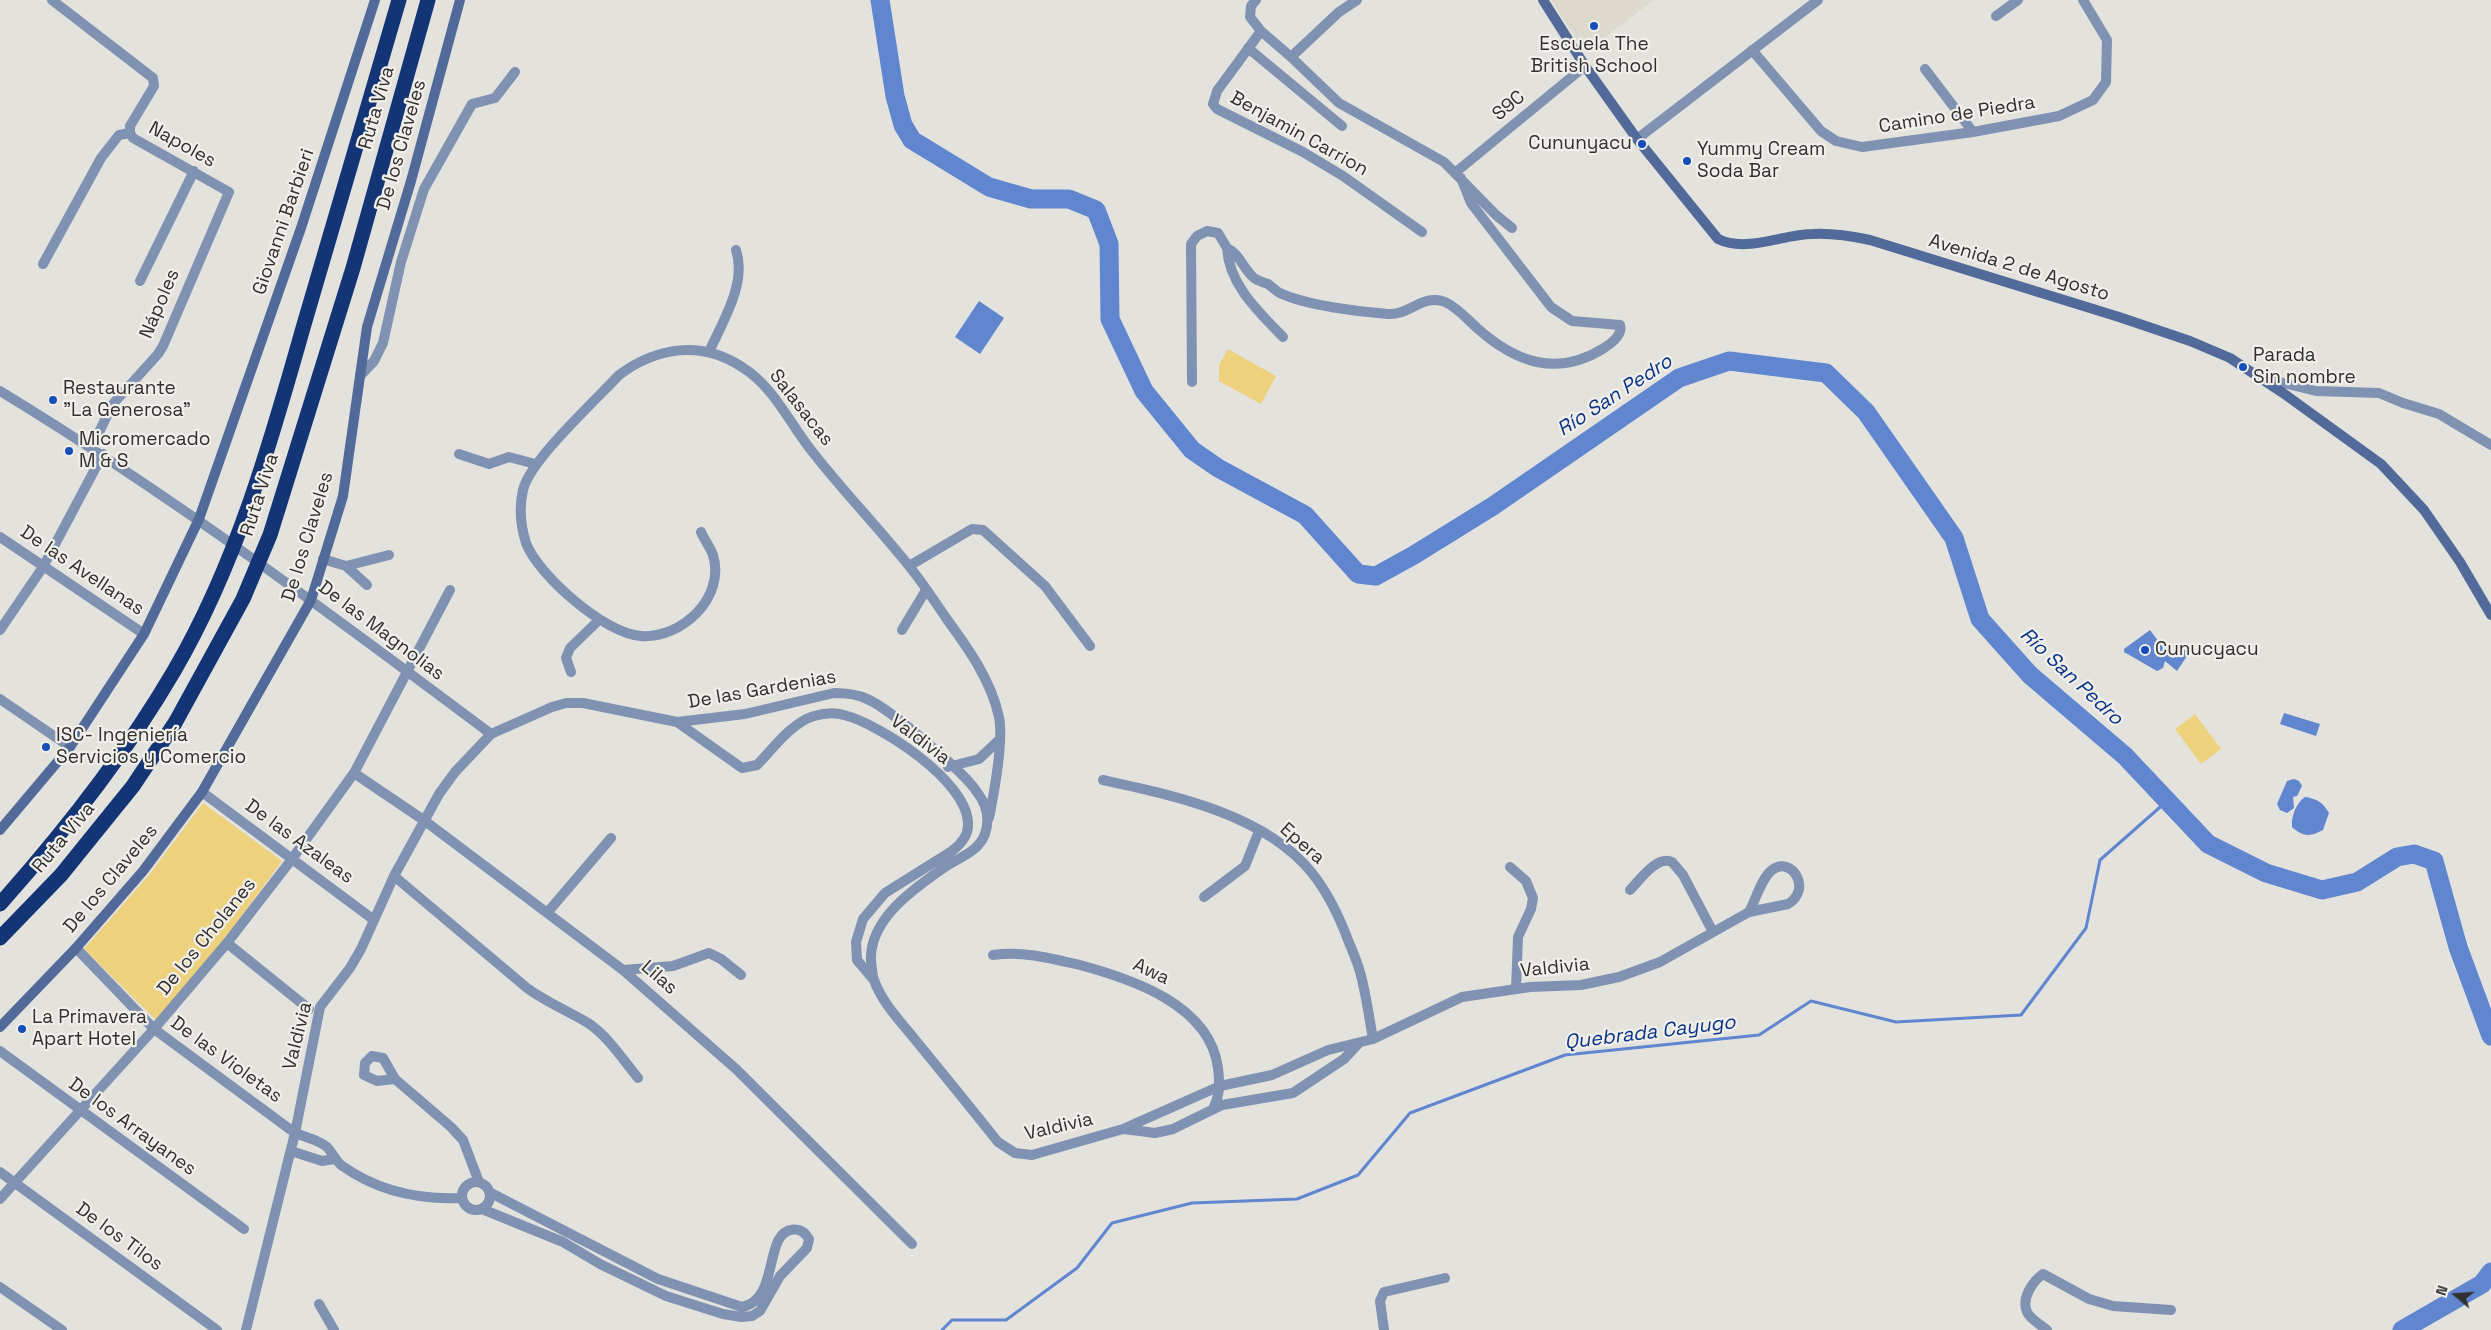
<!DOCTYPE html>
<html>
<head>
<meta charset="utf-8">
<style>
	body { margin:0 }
	#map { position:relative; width:2491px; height:1330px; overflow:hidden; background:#e4e2dd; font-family:"Space Grotesk",sans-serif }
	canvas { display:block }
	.north { position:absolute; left:2431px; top:1270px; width:50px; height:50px; -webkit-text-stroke:4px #f1efea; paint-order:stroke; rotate:288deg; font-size:14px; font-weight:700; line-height:20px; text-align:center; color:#31302e }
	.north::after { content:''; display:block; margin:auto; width:18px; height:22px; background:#31302e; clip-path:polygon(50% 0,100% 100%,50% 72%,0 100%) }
</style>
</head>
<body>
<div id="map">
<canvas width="2491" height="1330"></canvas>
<div class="north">N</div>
</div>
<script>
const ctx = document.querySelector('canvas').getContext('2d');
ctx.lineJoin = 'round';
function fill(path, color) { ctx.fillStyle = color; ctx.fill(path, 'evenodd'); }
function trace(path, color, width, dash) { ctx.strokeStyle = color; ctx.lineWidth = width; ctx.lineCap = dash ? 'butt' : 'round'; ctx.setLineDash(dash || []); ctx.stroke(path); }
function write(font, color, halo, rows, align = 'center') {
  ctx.font = font + ' "Space Grotesk",sans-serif'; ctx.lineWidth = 4.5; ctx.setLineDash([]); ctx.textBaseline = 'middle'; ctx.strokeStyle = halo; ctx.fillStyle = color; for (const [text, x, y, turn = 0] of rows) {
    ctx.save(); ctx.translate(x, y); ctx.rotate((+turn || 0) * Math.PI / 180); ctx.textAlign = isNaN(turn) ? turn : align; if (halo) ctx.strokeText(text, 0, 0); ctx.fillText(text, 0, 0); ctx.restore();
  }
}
const built = new Path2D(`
	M1551,0h103l-69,52z`);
const green = new Path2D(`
	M1228,349l48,27 -15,28 -42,-23v-16z
	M2195,714l26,35 -20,15 -26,-35z
	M203,803l79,58 -58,79 -68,80 -72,-71 65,-74z`);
const water = new Path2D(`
	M979,301l25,17 -24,36 -25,-17z
	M2150,630l20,27 4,1 8,-10 7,5 -12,18 -12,-10 -2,7 -6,3 -33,-19v-3z
	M2284,713l36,11 -4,12 -36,-12z
	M2294,779l5,2 3,5 -5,10 -4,1 1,11 -7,5 -7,-3 -3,-6 10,-23z
	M2305,797c13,2 18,6 24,16l-6,17c-13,7 -20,7 -31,-3 -1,-10 4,-24 13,-30z`);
const stream = new Path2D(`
	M942,1330l10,-10h54l71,-52 35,-45 80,-20 105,-4 61,-24 52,-62 155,-58 194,-20 52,-34 85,21 125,-7 65,-87 14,-68 67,-59`);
const river = new Path2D(`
	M880,0l15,96 8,29 9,15 77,47 42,12h38l27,11 13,34 1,75 34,72 48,59 26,18 87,47 53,59 18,2 38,-21 79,-49 186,-128 50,-17 97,12 40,39 88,126 26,81 50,56 95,81 83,88 58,29 56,17 35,-8 40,-25 17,-3 20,7 24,86 33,89
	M2402,1330l80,-46 9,-12`);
const street = new Path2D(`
	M52,0l101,78 1,8 -24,40v7l3,5 96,54 -66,154 -5,8 -46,51 -20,42
	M1256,0l-5,6 -1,11 11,14 30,26 48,46 105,59 52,53 16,13
	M1996,16l22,-16
	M1261,31l-44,60 -4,13 4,5 86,43 40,24 79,56
	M1248,48l94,78
	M1752,50l69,81 15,10 26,6 111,-15 86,-16 34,-16 13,-18 1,-42 -24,-40
	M1291,57l48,-45 18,-12
	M1925,69l48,63
	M1637,139l181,-139
	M1456,172l129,-106
	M43,264l58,-106 18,-23 11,-2
	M140,281l54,-110
	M1283,337c-24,-25 -54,-52 -56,-89 13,6 16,21 27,30 4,3 9,4 14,6 4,3 8,7 12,9 25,12 79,19 108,21 20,2 36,-21 57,-12 12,5 23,18 32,26 38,34 80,50 127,20 8,-5 19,-13 16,-23l-48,-4 -21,-14 -80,-104 -10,-25
	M709,352c14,-31 38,-69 27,-102
	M360,376l14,-15 9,-18 18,-81 23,-73 48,-85 23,-6 20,-26
	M2259,377l57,14 63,2 24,10 36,11 52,31
	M1192,382l-1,-138 6,-8 10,-5 11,2 9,15
	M0,391c171,104 331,223 491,343
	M459,454l30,10 20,-7 26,7
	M701,532c3,7 9,15 12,23 13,43 -32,84 -72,81 -36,-2 -103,-61 -115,-93 -5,-16 -7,-36 -3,-53 7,-30 73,-90 96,-115 38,-28 82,-35 123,-8 31,19 47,55 69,83 31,40 66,76 98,116 13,16 25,34 37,52 22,30 45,62 53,99 5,25 -5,76 -10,101
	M0,537l144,97
	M323,559l23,7 43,-11
	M346,566l21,19
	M909,566l63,-37 11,1 62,56 45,60
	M0,630l43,-63 60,-113
	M902,630l24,-40
	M571,672l-5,-14 4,-10 29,-28
	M0,699l70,48
	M677,722l65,46 15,-3c16,-16 34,-42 57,-49 10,-3 20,-4 30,-1 36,9 123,66 124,108 1,12 -7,21 -16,28l-67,42 -22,26 -7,23 1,18 16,19
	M948,767l31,-8 19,-18
	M354,773l71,48 198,149 113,99 176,175
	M1103,780c69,15 162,34 209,93 16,20 27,43 36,67 4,10 9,21 12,32 6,21 9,45 13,67
	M202,792l172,128
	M1510,867l16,14 7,17 -2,11 -13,28 -2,52
	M394,876l133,112c19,14 41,23 61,35 20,13 35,37 50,55
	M1630,890c10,-10 27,-35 42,-28l11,13 30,57
	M1204,897l41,-31 14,-35
	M547,913l64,-75
	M227,943l82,66
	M76,948l78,81 141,104c10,4 24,7 32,14 6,6 7,12 14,18 36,26 77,35 121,33
	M993,955c31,-4 57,3 87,10 52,14 130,40 138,103 2,16 2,27 -5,41
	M623,970l50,-4 36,-13 12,6 20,16
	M0,1051l244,178
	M395,1079l-18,2 -13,-6 1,-12 7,-7 11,2 12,21 56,48 12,13 16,42
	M1124,1129l31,4 18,-4 49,-24 71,-12 51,-34 14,-15
	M291,1151l31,10 12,-2
	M0,1172l217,158
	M462 1196a14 14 0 1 1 28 0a14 14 0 1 1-28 0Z
	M0,1199l154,-170 73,-86 65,-84 62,-86 96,-183
	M482,1209l81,33 37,22 66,32 57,18 19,3 10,-1 8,-5 20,-35 27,-28 2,-9c-8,-14 -24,-12 -31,2 -10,21 -7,60 -36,66l-84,-28 -169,-87
	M0,1287l62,43
	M319,1304l15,26
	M246,1330l49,-197 25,-126 30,-39 11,-19 33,-73 45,-82 16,-22 36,-38 61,-27 14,-4h17l94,19 68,-8 89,-21c12,0 23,1 33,6 22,9 97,73 110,93 10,13 13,27 8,42 -7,19 -28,24 -43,35 -30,21 -73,51 -71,92 1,6 1,14 3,19 8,23 28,43 43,62 27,33 54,66 81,100l17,11 17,2 91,-26 97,-43 52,-11 56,-25 45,-11 89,-42 68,-10 51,-2 38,-8 41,-15 89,-50 39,-8c25,-15 3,-49 -16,-34 -11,9 -16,29 -23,42
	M1384,1330l-4,-29 4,-9 61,-14
	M2047,1330c-6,-5 -17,-11 -20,-18 -6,-14 6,-31 16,-38l46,25 24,7 58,4`);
const secondary = new Path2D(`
	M1543,0l42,66 52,73 81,100c29,14 64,-5 95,-5 19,-1 38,2 57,6l249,77 71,24 40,17 53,35 98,71 43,46 36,52 31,53
	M0,830l70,-83 74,-113 55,-115 102,-291 74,-228
	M0,1027l76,-79 67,-77 59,-79 109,-192 32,-104 24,-169 44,-146 49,-181`);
const highway = new Path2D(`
	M0,904c65,-73 125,-149 174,-233 62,-106 96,-226 129,-343 32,-109 64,-219 96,-328
	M0,938l61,-63 72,-89 42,-63 68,-124 27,-64 83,-267 75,-268`);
const markers = [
	[1594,26,5,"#164db9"],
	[1642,144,5,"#164db9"],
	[1687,161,5,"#164db9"],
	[2243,367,5,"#164db9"],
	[53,400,5,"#164db9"],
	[69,451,5,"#164db9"],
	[2145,650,5,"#164db9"],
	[46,747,5,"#164db9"],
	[22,1029,5,"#164db9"]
];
const poiNames = [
	["Escuela The",1594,45,"center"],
	["British School",1594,67,"center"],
	["Cununyacu",1632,144,"right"],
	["Yummy Cream",1697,150],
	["Soda Bar",1697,172],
	["Parada",2253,356],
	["Sin nombre",2253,378],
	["Restaurante",63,389],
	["\"La Generosa\"",63,411],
	["Micromercado",79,440],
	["M & S",79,462],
	["Cunucyacu",2155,650],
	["ISC- Ingeniería",56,736],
	["Servicios y Comercio",56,758],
	["La Primavera",32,1018],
	["Apart Hotel",32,1040]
];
const streetNames = [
	["S9C",1509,106,-40],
	["Ruta Viva",377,108,-74],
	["Camino de Piedra",1957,115,-9],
	["Benjamin Carrion",1299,134,29],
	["Napoles",182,145,29],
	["De los Claveles",402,145,-74],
	["Giovanni Barbieri",284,222,-71],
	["Avenida 2 de Agosto",2019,268,17],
	["Nápoles",160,304,-67],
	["Salasacas",801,408,52],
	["Ruta Viva",260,495,-72],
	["De los Claveles",308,537,-73],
	["De las Avellanas",82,571,34],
	["De las Magnolias",381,631,37],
	["De las Gardenias",762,690,-10],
	["Valdivia",920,740,37],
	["Ruta Viva",64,838,-50],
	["De las Azaleas",299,842,36],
	["Epera",1302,844,41],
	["De los Claveles",111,879,-50],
	["De los Cholanes",207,937,-51],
	["Valdivia",1555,968,-6],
	["Awa",1151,972,25],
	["Lilas",659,978,41],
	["Valdivia",298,1036,-76],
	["De las Violetas",226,1060,36],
	["De los Arrayanes",132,1127,36],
	["Valdivia",1059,1127,-13],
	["De los Tilos",119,1237,36]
];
const waterNames = [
	["Río San Pedro",1615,396,-33],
	["Río San Pedro",2071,677,43],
	["Quebrada Cayugo",1650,1033,-7]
];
fill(built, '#ddd9cc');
fill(green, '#eed17d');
fill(water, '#5f86cf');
trace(stream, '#5f86cf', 3);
trace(river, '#5f86cf', 19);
trace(street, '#8092b2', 10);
trace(secondary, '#516a99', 10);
trace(highway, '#133475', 15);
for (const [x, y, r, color] of markers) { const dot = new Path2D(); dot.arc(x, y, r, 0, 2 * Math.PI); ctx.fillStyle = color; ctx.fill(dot); trace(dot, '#f1efea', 2); }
write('19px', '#31302e', '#f1efea', poiNames, 'left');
write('19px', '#31302e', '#f1efea', streetNames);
write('italic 20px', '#073286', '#f1efea', waterNames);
</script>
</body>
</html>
